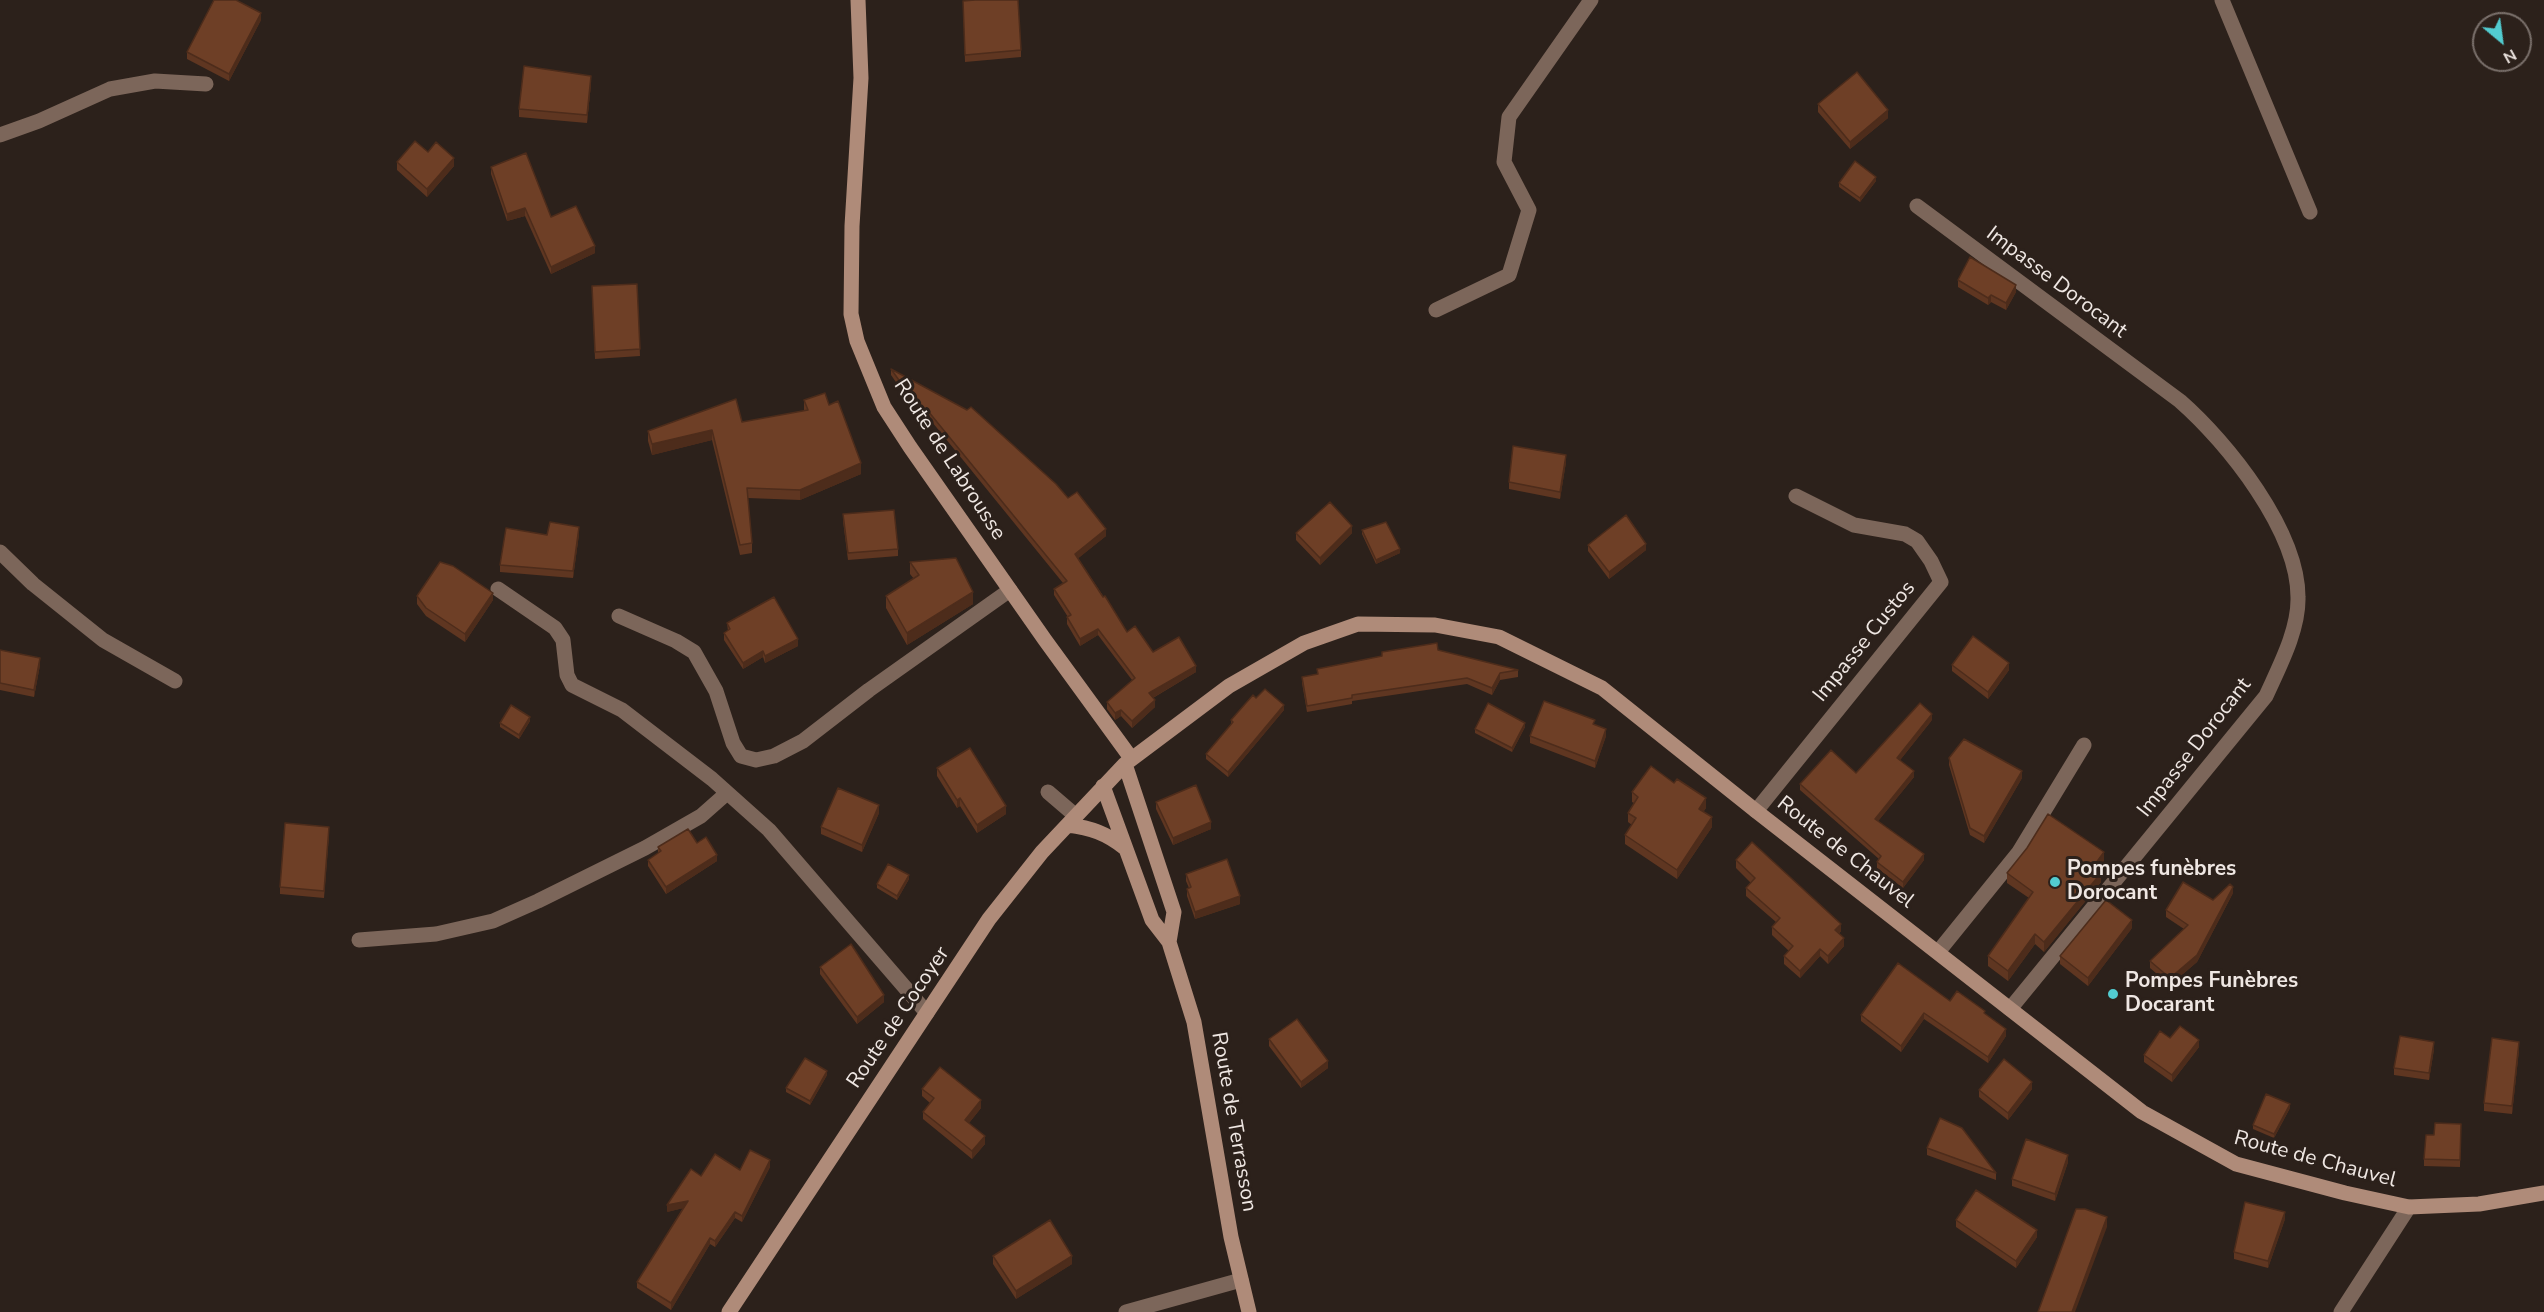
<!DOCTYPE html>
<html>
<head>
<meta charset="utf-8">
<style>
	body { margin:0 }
	#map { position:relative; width:2544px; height:1312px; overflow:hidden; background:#2c211b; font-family:"Nunito Sans",sans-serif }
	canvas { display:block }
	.north { position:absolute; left:2472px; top:12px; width:60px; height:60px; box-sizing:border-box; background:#2c211b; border:2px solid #7a706b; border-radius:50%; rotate:151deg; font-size:16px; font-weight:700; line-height:24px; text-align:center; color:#efe7e3 }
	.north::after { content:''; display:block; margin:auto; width:21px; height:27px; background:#52ccd0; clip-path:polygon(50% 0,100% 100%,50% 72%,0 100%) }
</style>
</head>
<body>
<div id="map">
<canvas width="2544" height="1312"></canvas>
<div class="north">N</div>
</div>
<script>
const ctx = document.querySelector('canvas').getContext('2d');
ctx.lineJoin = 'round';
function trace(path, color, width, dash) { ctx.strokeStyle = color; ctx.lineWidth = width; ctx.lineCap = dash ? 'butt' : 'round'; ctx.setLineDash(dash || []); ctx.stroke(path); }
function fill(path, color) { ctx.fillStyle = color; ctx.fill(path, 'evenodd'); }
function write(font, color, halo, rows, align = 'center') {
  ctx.font = font + ' "Nunito Sans",sans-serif'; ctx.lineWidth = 6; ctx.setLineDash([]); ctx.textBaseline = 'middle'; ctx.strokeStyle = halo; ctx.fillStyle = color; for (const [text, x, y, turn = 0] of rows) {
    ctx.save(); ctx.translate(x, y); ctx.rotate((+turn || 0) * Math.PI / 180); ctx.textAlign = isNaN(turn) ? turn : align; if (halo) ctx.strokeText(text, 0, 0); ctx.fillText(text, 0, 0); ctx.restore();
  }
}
const street = new Path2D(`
	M2222,0l88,212
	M0,135l39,-14 71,-32 45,-8 51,3
	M1917,206l263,195c48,42 118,130 118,196 1,33 -19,70 -32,99l-256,313
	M1436,310l73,-35 20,-65 -25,-48 5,-45 82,-117
	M0,552l33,32 70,56 72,41
	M498,589l57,39 8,12 4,35 5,10 50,25 90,69 57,51 158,183
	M619,616l57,25 18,11 22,39 17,52 8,13 15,4 18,-4 29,-15 66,-51 141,-100
	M1048,792l28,24
	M1756,811l185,-229 -10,-21 -14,-20 -12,-7 -51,-9 -58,-29
	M359,940l77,-6 57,-13 45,-20 107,-53 56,-32 26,-23
	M1938,952l81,-100 65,-107
	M1126,1312l115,-32
	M2341,1312l68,-105`);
const secondary = new Path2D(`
	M858,0l3,78 -9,148 -1,88 6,27 27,66 26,40 135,193 86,118
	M1125,764l49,148 -5,30
	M1103,786l49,134 17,22 25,80 37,215 18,75
	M1068,825c23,3 38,8 57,23
	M729,1312l260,-393 53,-67 83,-88 104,-78 75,-43 54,-19 77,1 64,12 103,51 154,123 386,301 94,52 109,29 64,14 70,-3 65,-11`);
const wall = new Path2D(`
	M963,1l58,49v7l-56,5z
	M261,20l-32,61 -42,-22v-7z
	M591,84l-4,39 -68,-6v-8z
	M1818,104l70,14 -38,31 -32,-37z
	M428,152l26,14 -27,31 -30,-27v-8z
	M491,167l104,86 -44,21 -26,-58 -18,5 -16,-47z
	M1876,181l-16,21 -21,-15v-4z
	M1958,280l58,12 -10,18 -15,-8 -3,3 -30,-18z
	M637,284l3,72 -45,3 -3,-66z
	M891,369l177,129 38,38 -28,22 49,74 26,20 43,20 -43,26 2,9 -23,21 -11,-12 -6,4 -8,-11v-7l25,-22 -34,-45 -18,11 -13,-22v-7h1l-14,-22v-6l9,-6 -135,-166 -5,4 -32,-46z
	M804,400l25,5 32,69 -61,26 -52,-2 4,45v10l-12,2 -28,-115 -60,15 -4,-14v-10l94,-9 62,-11z
	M1566,462l-6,37 -51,-10v-7z
	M843,514l55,35v7l-50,4 -5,-39z
	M1362,530l38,23 -24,11 -14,-30z
	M1296,533h56l-32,32 -24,-25z
	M579,534l-6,44 -73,-6v-7l47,-30z
	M1588,545l58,5 -37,29 -21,-28z
	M910,562l63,42 -66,41 -21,-37v-12l28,-17 -4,-5z
	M417,596l76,4 -28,42 -39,-26 -9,-12z
	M727,623l71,23 -33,17 -2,-6 -20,12 -19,-29v-7l4,-2z
	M0,650l40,15 -6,32 -34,-7z
	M1438,650l80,20v7l-18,3 -8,15 -25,-11 -115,17v3l-45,8 -5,-29v-6l15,-3v-5z
	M1952,665l57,5 -21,29 -36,-28z
	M1284,710l-56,67 -22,-18v-5l25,-30v-4z
	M1932,720l-32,40 14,17 -36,44 46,39 -21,28 -26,-20v-6l2,-3 -79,-69v-6l56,-11z
	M530,721l-11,18 -19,-12v-4z
	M1595,725l11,11 -11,32 -65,-25v-7z
	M1525,727l-13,25 -37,-19v-4z
	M1949,758l73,20 -38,65 -14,-8 -21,-70z
	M937,768l69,46 -29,19 -17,-27 -3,2 -20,-32z
	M1632,792l74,16 -3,4 9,15 -35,52 -52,-35v-9l7,-10 -4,-3v-9l6,-10 -2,-1z
	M1156,802l55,27 -38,16 -17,-36z
	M879,813l-17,39 -41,-18v-7z
	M329,834l-5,64 -44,-4v-7z
	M697,843l20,18 -51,33 -18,-28v-6l10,-7v-6z
	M1736,860l105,71 -2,3 5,12 -16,18 -8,-8 -20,22 -16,-14v-8l5,-5 -17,-16v-8l4,-5 -30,-26v-8l5,-5 -15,-15z
	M2104,862l-6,8 3,12 -57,70 -9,-8 -27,37 -20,-15v-10l41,-58 -22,-15v-10z
	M1186,874l54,30 -45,15 -8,-23v-7l2,-1 -3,-7z
	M909,879l-12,21 -20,-12v-4z
	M2233,893l-36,69 -27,23 -20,-17v-7l34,-32 -18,-12v-7l47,-10z
	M2132,928l-44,58 -28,-22v-8z
	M820,967l64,35 -27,22 -37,-50z
	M1950,1001l35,13 21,22 -18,27 -64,-44 -23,33 -40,-31v-6z
	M2170,1038l29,9 -27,35 -28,-20v-7z
	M1269,1039l59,29 -27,20 -32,-42z
	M2434,1049l-5,31 -35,-5v-7z
	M2519,1050l-7,64 -28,-3v-8z
	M827,1075l-17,30 -24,-13v-4z
	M922,1089l59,19 -12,15 16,21 -13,15 -49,-40v-7l7,-9 -8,-7z
	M2032,1089l-24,31 -29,-23v-7z
	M2290,1108l-16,30 -21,-9v-4z
	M2461,1124l-1,43 -36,-1v-7l10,-24z
	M1927,1148l69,25v7l-69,-25z
	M2068,1162l-13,39 -43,-15v-7z
	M770,1167l-28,55 -7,-4 -20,29 -5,-3 -39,66 -34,-22v-6l46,-74 -16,4 73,-42z
	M2285,1219l-17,49 -34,-9v-7z
	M1956,1220l81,17 -21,31 -60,-41z
	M993,1256l79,8 -56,35 -23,-35z`);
const shadedWall = new Path2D(`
	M261,13v7l-32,61v-7z
	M591,76v8l-4,39v-8z
	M1888,110v8l-38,31v-7z
	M454,158v8l-27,31v-8z
	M1876,177v4l-16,21v-4z
	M525,208v8l-18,5v-7z
	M595,246v7l-44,21v-7z
	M2016,285v7l-10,18v-7z
	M1991,295v7l-3,3v-7z
	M928,411v6l-5,4v-7z
	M712,430v10l-60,15v-11z
	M1566,455v7l-6,37v-7z
	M861,463v11l-61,26v-10z
	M1352,526v7l-32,32v-7z
	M579,527v7l-6,44v-7z
	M1106,529v7l-31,25v-7z
	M1646,544v6l-37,29v-7z
	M1400,549v4l-24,11v-4z
	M973,592v12l-66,41v-12z
	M493,593v7l-28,42v-8z
	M1098,629v6l-18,11v-7z
	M798,639v7l-33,17v-7z
	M763,651v6l-20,12v-6z
	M40,658v7l-6,32v-7z
	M2009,663v7l-21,29v-7z
	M1196,666v6l-47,28v-7z
	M1500,673v7l-8,15v-7z
	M1155,700v7l-23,21v-7z
	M1284,705v5l-56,67v-5z
	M1121,710v6l-6,4v-7z
	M1932,714v6l-35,44v-6z
	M530,717v4l-11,18v-4z
	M1525,723v4l-13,25v-4z
	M1606,729v7l-11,32v-7z
	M1914,771v6l-39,48v-6z
	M2022,771v7l-38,65v-7z
	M960,798v8l-3,2v-8z
	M1706,798v10l-7,10v-9z
	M879,805v8l-17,39v-7z
	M1006,806v8l-29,19v-8z
	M1712,817v10l-35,52v-9z
	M1211,822v7l-38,16v-7z
	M2104,852v10l-11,15v-10z
	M1924,854v6l-21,28v-6z
	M717,855v6l-51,33v-7z
	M2101,873v9l-57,70v-10z
	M909,875v4l-12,21v-4z
	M2233,887v6l-36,69 -27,23v-7z
	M1240,896v8l-45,15v-7z
	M2132,920v8l-44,58v-8z
	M1841,924v7l-6,7v-8z
	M2035,934v10l-27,37v-10z
	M1844,938v8l-16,18v-8z
	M1820,949v7l-20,22v-7z
	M884,995v7l-27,22v-7z
	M1924,1013v6l-23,33v-6z
	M2006,1029v7l-18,27v-6z
	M2199,1040v7l-27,35v-7z
	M2434,1042v7l-5,31v-7z
	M2519,1042v8l-7,64v-8z
	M1328,1061v7l-27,20v-6z
	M827,1071v4l-17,30v-4z
	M2032,1082v7l-24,31v-7z
	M981,1100v8l-16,20v-8z
	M2290,1104v4l-16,30v-4z
	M985,1136v8l-13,15v-8z
	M2068,1155v7l-13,39v-7z
	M770,1160v7l-28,55v-6z
	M688,1201v6l-21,5v-7z
	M735,1212v6l-20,29v-6z
	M2285,1212v7l-17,49v-7z
	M2107,1217v10l-32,85h-3z
	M2037,1230v7l-21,31v-7z
	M710,1238v6l-39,66v-7z
	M1072,1256v8l-56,35v-8z`);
const building = new Path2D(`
	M214,0h22l25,13 -32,61 -42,-22z
	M975,0h43l3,50 -56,5 -2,-54z
	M524,66l67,10 -4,39 -68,-6z
	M1857,72l31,38 -38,32 -32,-38z
	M415,141l13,11 8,-10 18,16 -27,31 -30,-27z
	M526,153l25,64 25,-11 19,40 -44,21 -26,-59 -18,6 -16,-47z
	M1855,161l21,16 -16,21 -21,-15z
	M1970,257l46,28 -10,18 -15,-8 -3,3 -30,-18z
	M637,284l3,65 -45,3 -3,-66z
	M891,369l76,41 4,-3 85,77 12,14 9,-6 29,37 -31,25 28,43 2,-1 22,36 8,-6 18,26 26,-15 17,29 -47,27 6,7 -23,21 -11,-11 -6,3 -8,-11 28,-24 -37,-49 -18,10 -13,-22 4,-2 -17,-26 13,-8 -139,-170 -5,3z
	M825,393l4,12 9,-4 23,62 -61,27 -53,-2 5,55 -12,2 -28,-115 -60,14 -4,-13 88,-32 6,23 66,-12 -4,-10z
	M1513,446l53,9 -6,37 -51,-10z
	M1330,502l22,24 -32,32 -24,-25z
	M894,510l4,39 -50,4 -5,-39z
	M1626,515l20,29 -37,28 -21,-27z
	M550,522l29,5 -6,44 -73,-6 6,-37 41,7z
	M1386,522l14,27 -24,11 -14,-30z
	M956,558l17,34 -66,41 -21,-37 33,-21 -9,-13z
	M440,562l13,4 40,27 -28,41 -39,-26 -9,-12z
	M774,597l24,42 -33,17 -2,-5 -20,12 -19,-30 6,-4 -3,-6z
	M1973,636l36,27 -21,29 -36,-27z
	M1437,643l1,7 80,20 -18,3 -8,15 -25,-10 -115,17v3l-45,8 -5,-29 16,-3 -1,-5 65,-13v-4z
	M0,650l40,8 -6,32 -34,-7z
	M1265,689l19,16 -56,67 -22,-18 27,-32 -2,-2 22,-25 3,3z
	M1544,701l51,19 -2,4 13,5 -11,32 -65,-25z
	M1488,703l37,20 -13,25 -37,-19z
	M1920,703l12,11 -35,44 17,13 -39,48 49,35 -21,28 -26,-20 4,-6 -81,-72 31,-34 25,23z
	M511,705l19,12 -11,18 -19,-12z
	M1964,739l58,32 -38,65 -14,-8 -21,-70z
	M970,748l36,58 -29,19 -17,-27 -3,2 -20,-32z
	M1651,766l23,17 3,-4 29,19 -7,11 13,8 -35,53 -52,-35 11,-17 -8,-5 10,-16 -6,-5z
	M1196,785l15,37 -38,16 -17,-36z
	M838,788l41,17 -17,40 -41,-18z
	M2048,814l56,38 -11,15 8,6 -57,69 -9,-8 -27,37 -20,-15 45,-64 -26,-19 20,-25z
	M285,823l44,4 -5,64 -44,-4z
	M688,829l9,14 9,-6 11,18 -51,32 -18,-27 13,-9 -3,-4z
	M1752,842l89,82 -6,6 9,8 -16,18 -8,-7 -20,22 -16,-15 9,-10 -21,-19 8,-9 -34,-30 9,-10 -19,-18z
	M1227,859l13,37 -45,16 -8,-23 4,-2 -5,-13z
	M888,864l21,11 -12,21 -20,-12z
	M2183,882l30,18 17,-16 3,3 -36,68 -27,23 -20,-17 38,-36 -22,-15z
	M2106,900l26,20 -44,58 -28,-22z
	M851,944l33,51 -27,22 -37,-50z
	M1898,963l52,38 7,-10 28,20 -1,2 22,16 -18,28 -64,-44 -23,33 -40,-31z
	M1297,1019l31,42 -27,21 -32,-43z
	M2180,1026l19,14 -27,35 -28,-20 16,-24 10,7z
	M2400,1036l34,6 -5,31 -35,-5z
	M2492,1038l27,4 -7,64 -28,-3z
	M805,1058l22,13 -17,30 -24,-13z
	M2004,1059l28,23 -24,31 -29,-23z
	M940,1067l41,33 -16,20 20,16 -13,15 -49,-39 11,-14 -12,-9z
	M2266,1094l24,10 -16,30 -21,-9z
	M1940,1118l22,10 34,45 -69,-25z
	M2435,1123l26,1 -1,36 -36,-1 2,-24h8z
	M2026,1139l42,16 -13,39 -43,-15z
	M750,1150l20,10 -28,56 -7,-4 -20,29 -5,-3 -39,65 -34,-21 51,-81 -21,4 24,-36 10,7 14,-22 25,16z
	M1976,1190l61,40 -21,31 -60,-41z
	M2245,1202l40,10 -17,49 -34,-9z
	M2076,1209h9l22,8 -35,95h-34z
	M1050,1220l22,36 -56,35 -23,-35z`);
const markers = [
	[2055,882,6,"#52ccd0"],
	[2113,994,6,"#52ccd0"]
];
const streetNames = [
	["Impasse Dorocant",2056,283,37],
	["Route de Labrousse",949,460,57],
	["Impasse Custos",1865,642,-51],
	["Impasse Dorocant",2195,748,-52],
	["Route de Chauvel",1845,853,38],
	["Route de Cocoyer",899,1018,-56],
	["Route de Terrasson",1233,1122,80],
	["Route de Chauvel",2315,1160,15]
];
const poiNames = [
	["Pompes funèbres",2067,870],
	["Dorocant",2067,894],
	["Pompes Funèbres",2125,982],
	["Docarant",2125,1006]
];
trace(street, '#7c665a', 15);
trace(secondary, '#af8b79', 15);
fill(wall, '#5f3621');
fill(shadedWall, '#4d2c1b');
fill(building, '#6e3f26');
trace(building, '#4d2c1b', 1.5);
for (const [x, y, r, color] of markers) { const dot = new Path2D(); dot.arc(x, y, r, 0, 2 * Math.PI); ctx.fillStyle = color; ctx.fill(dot); trace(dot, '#2c211b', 2); }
write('21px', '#efe7e3', '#2c211b', streetNames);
write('bold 21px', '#efe7e3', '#2c211b', poiNames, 'left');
</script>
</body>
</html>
